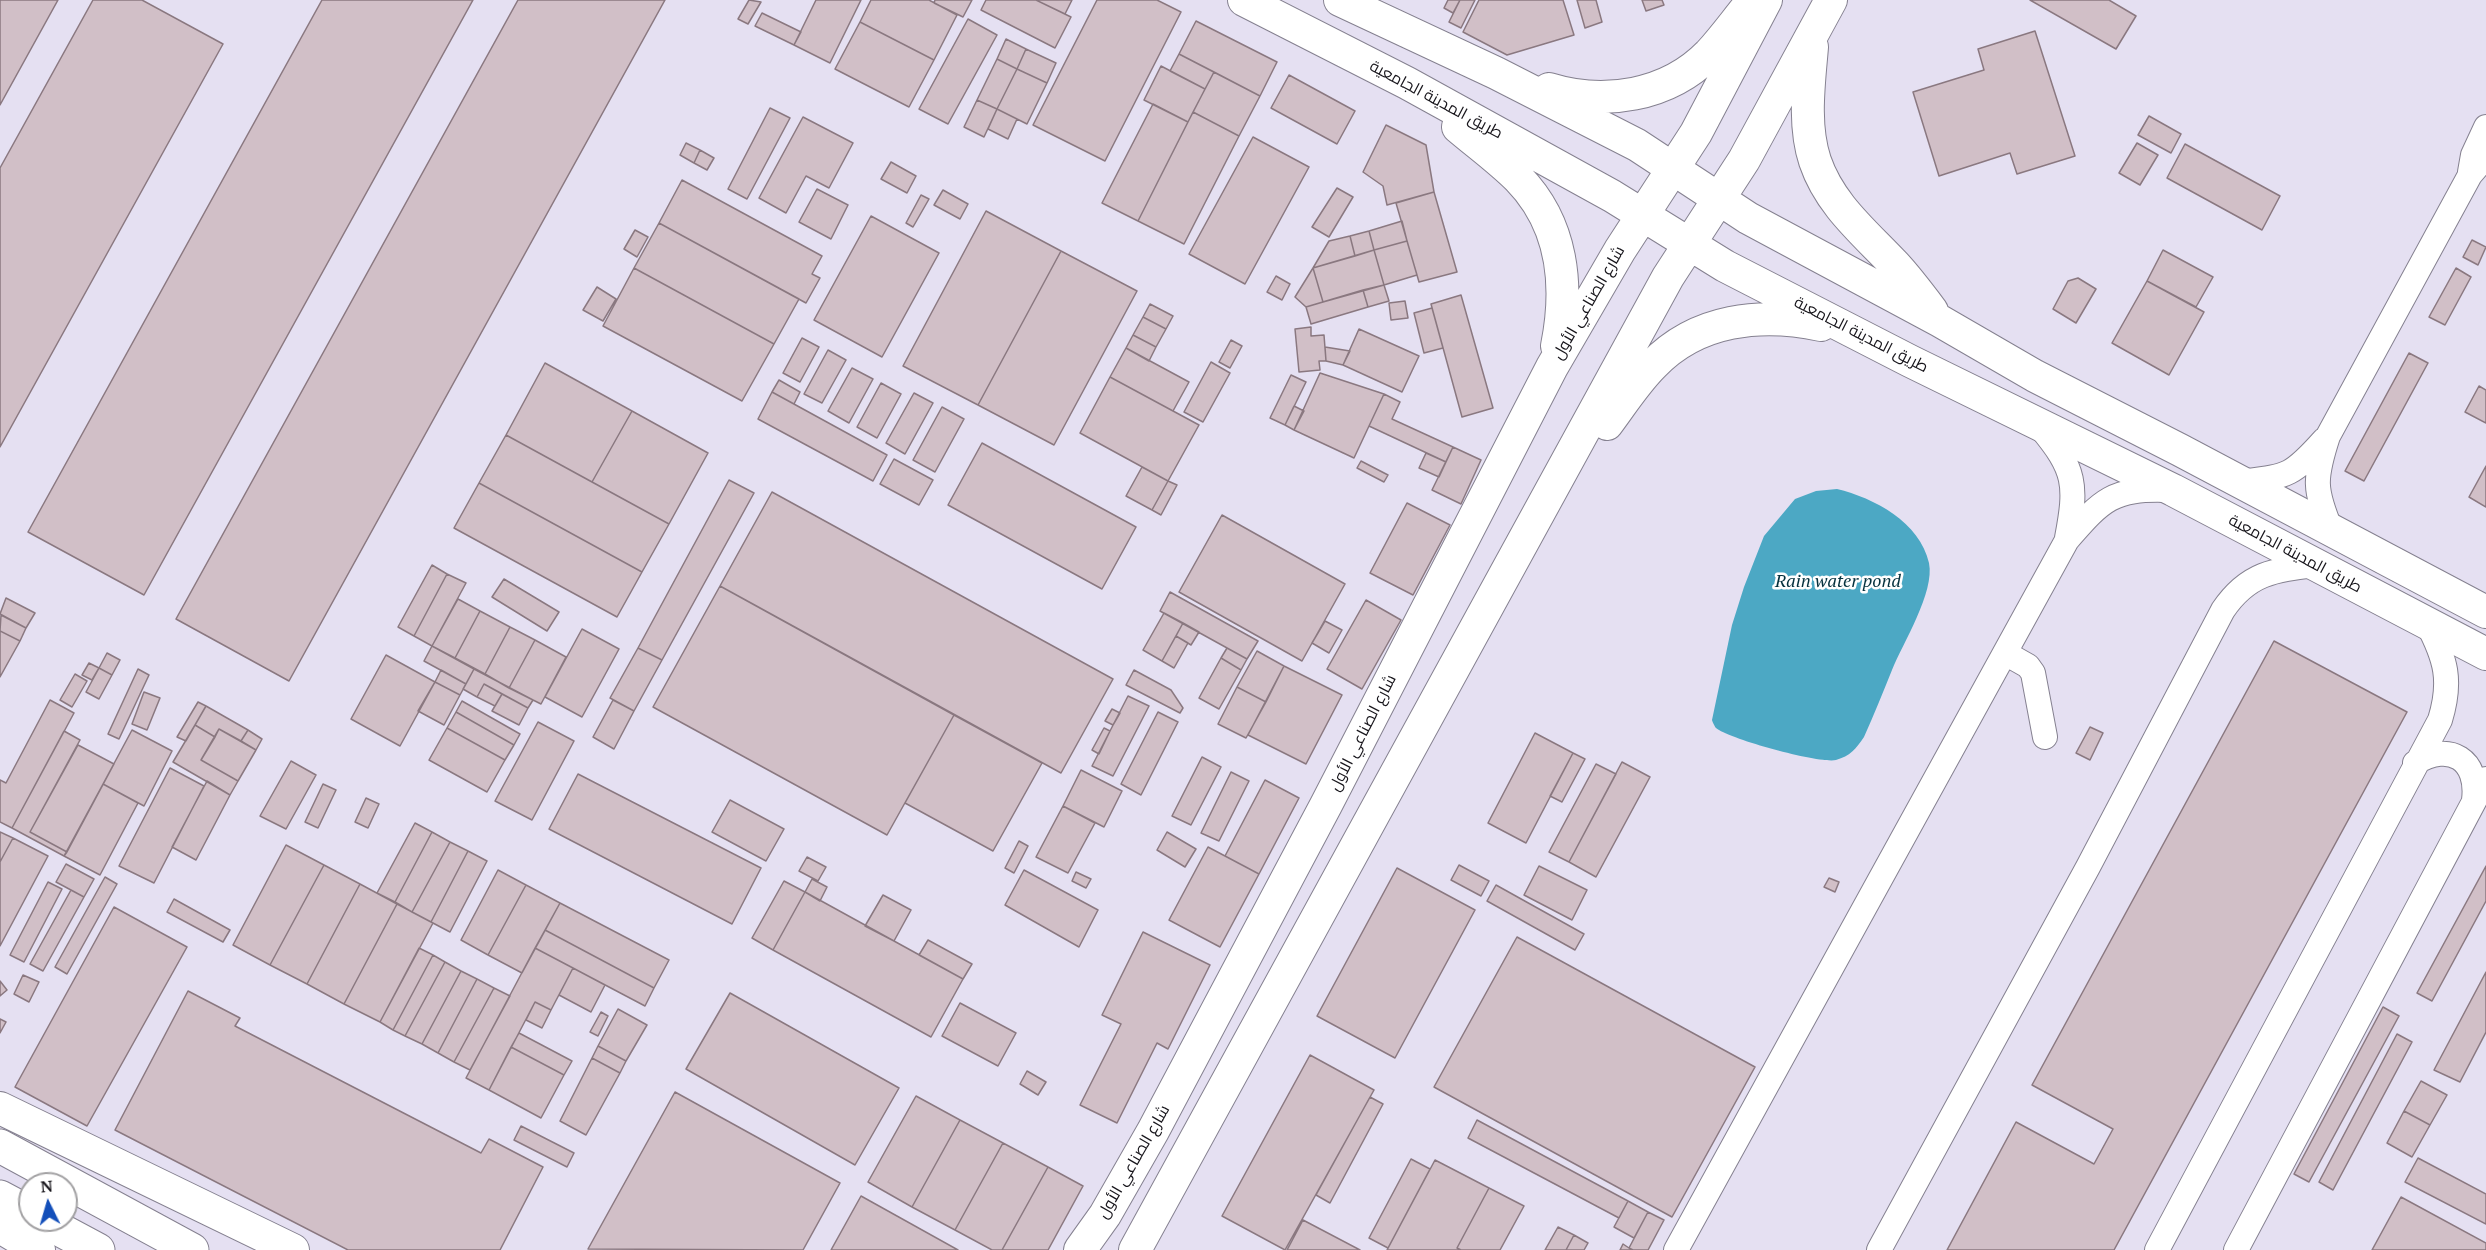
<!DOCTYPE html>
<html>
<head>
<meta charset="utf-8">
<style>
	body { margin:0 }
	#map { position:relative; width:2486px; height:1250px; overflow:hidden; background:#e5e0f2; font-family:"PT Serif",serif }
	canvas { display:block }
	.north { position:absolute; left:18px; top:1172px; width:60px; height:60px; box-sizing:border-box; background:#fff; border:2px solid #a2a1a3; border-radius:50%; rotate:355deg; font-size:16px; font-weight:700; line-height:24px; text-align:center; color:#16141a }
	.north::after { content:''; display:block; margin:auto; width:21px; height:27px; background:#134fba; clip-path:polygon(50% 0,100% 100%,50% 72%,0 100%) }
</style>
</head>
<body>
<div id="map">
<canvas width="2486" height="1250"></canvas>
<div class="north">N</div>
</div>
<script>
const ctx = document.querySelector('canvas').getContext('2d');
ctx.lineJoin = 'round';
function fill(path, color) { ctx.fillStyle = color; ctx.fill(path, 'evenodd'); }
function trace(path, color, width, dash) { ctx.strokeStyle = color; ctx.lineWidth = width; ctx.lineCap = dash ? 'butt' : 'round'; ctx.setLineDash(dash || []); ctx.stroke(path); }
function write(font, color, halo, rows, align = 'center') {
  ctx.font = font + ' "PT Serif",Cairo,serif'; ctx.lineWidth = 5; ctx.setLineDash([]); ctx.textBaseline = 'middle'; ctx.strokeStyle = halo; ctx.fillStyle = color; for (const [text, x, y, turn = 0] of rows) {
    ctx.save(); ctx.translate(x, y); ctx.rotate((+turn || 0) * Math.PI / 180); ctx.textAlign = isNaN(turn) ? turn : align; if (halo) ctx.strokeText(text, 0, 0); ctx.fillText(text, 0, 0); ctx.restore();
  }
}
const water = new Path2D(`
	M1837,489c37,9 83,33 92,74 6,29 -26,80 -37,107 -9,22 -18,45 -28,67 -8,12 -14,19 -28,23 -16,4 -107,-21 -120,-32 -1,-1 -4,-7 -4,-8l20,-95 12,-38 20,-51 31,-37 21,-8z`);
const building = new Path2D(`
	M0,0h58l-58,105z
	M93,0h49l81,44 -223,403v-279z
	M322,0h151l-329,595 -116,-63z
	M518,0h147l-376,681 -113,-62z
	M749,0l12,2 -13,22 -10,-5z
	M816,0h45l-31,63 -36,-18z
	M871,0h58l28,15 -23,45 -74,-38z
	M935,0h37l-9,17 -29,-14z
	M986,0h50l35,17 -16,31 -74,-38z
	M1036,0h36l-7,14z
	M1097,0h60l24,12 -76,149 -72,-36z
	M1448,0h12l-7,13 -9,-5z
	M1460,0h15l-14,28 -12,-6z
	M1479,0h84l11,35 -67,20 -44,-23z
	M1577,0h19l6,22 -17,6z
	M1642,0h20l2,5 -18,6z
	M2030,0h79l27,16 -20,33z
	M762,13l39,19 -7,13 -39,-19z
	M968,19l29,16 -49,89 -29,-15z
	M1196,21l81,41 -17,34 -81,-42z
	M860,22l74,38 -25,47 -74,-38z
	M2035,31l40,125 -58,18 -7,-21 -71,23 -26,-84 71,-22 -6,-21z
	M1006,39l20,10 -9,20 -20,-10z
	M1026,49l30,14 -9,20 -30,-14z
	M1179,54l35,18 -9,17 -35,-18z
	M997,59l20,10 -20,40 -20,-9z
	M1161,66l44,23 -17,33 -44,-22z
	M1017,69l30,14 -20,41 -30,-15z
	M1214,72l46,24 -21,40 -46,-24z
	M1289,75l66,36 -18,33 -66,-36z
	M977,100l20,9 -13,28 -20,-10z
	M1153,104l35,18 -50,99 -36,-18z
	M770,108l20,10 -43,81 -19,-10z
	M997,109l20,10 -9,20 -20,-10z
	M1193,112l46,24 -55,108 -46,-23z
	M2149,116l32,18 -10,19 -33,-18z
	M803,117l50,26 -24,45 -23,-12 -20,37 -27,-15z
	M1386,125l40,20 8,47 -47,13 -4,-19 -20,-14z
	M1253,137l56,30 -64,117 -56,-30z
	M686,143l14,7 -6,13 -14,-8z
	M2137,143l21,12 -18,30 -21,-12z
	M2185,144l95,52 -18,34 -95,-52z
	M700,150l14,8 -7,12 -13,-7z
	M891,162l25,14 -9,17 -26,-14z
	M682,180l140,76 -10,18 8,4 -14,25 -147,-80z
	M1337,188l16,9 -24,40 -17,-10z
	M817,189l31,16 -17,34 -32,-17z
	M943,190l25,14 -8,15 -26,-14z
	M1434,192l23,80 -38,10 -23,-79z
	M921,195l8,4 -16,28 -7,-4z
	M986,211l75,40 -83,154 -75,-39z
	M871,216l68,37 -57,104 -68,-37z
	M1402,221l5,20 -33,9 -5,-19z
	M659,223l140,76 -25,45 -140,-76z
	M635,230l13,7 -11,20 -13,-8z
	M1369,231l5,19 -19,6 -5,-20z
	M1350,236l5,20 -42,12 16,-27z
	M2472,240l14,7 -8,18 -15,-8z
	M1407,241l10,34 -33,10 -10,-35z
	M1374,250l10,35 -61,17 -10,-34z
	M2163,250l50,27 -17,30 -49,-26z
	M1061,251l76,40 -83,154 -76,-40z
	M634,268l140,76 -32,57 -139,-75z
	M1313,268l10,34 -17,5 -11,-10z
	M2456,268l15,9 -26,48 -16,-8z
	M1276,276l14,8 -8,16 -15,-8z
	M2078,278l18,11 -20,34 -23,-14 15,-28z
	M2147,281l57,31 -35,63 -57,-32z
	M1384,285l5,16 -21,6 -5,-17z
	M597,287l19,12 -13,22 -20,-11z
	M1363,290l5,17 -57,17 -5,-17z
	M1461,295l32,113 -31,9 -31,-113z
	M1405,301l3,17 -17,2 -2,-17z
	M1150,304l23,12 -7,13 -23,-12z
	M1432,308l11,40 -19,5 -10,-40z
	M1143,317l23,12 -10,18 -23,-12z
	M1311,327v9l13,-1 2,26h-7l1,9 -21,2 -4,-43z
	M1359,329l60,27 -17,36 -59,-27z
	M1133,335l23,12 -7,14 -23,-13z
	M802,338l17,9 -19,35 -17,-9z
	M1231,340l11,6 -12,22 -11,-6z
	M1325,347l25,4 -7,14 -17,-4z
	M1126,348l63,34 -16,29 -63,-34z
	M828,350l18,10 -24,43 -18,-9z
	M2409,353l19,10 -64,118 -19,-10z
	M1211,362l19,11 -27,49 -19,-10z
	M545,363l87,48 -40,71 -86,-47z
	M852,368l21,11 -24,44 -21,-12z
	M1320,373l64,21 -30,64 -60,-28z
	M1291,375l15,7 -21,43 -15,-7z
	M1110,377l89,48 -31,56 -88,-48z
	M779,380l21,12 -6,12 -22,-12z
	M881,383l20,11 -24,44 -20,-11z
	M2479,386l7,4v33l-21,-11z
	M772,392l115,63 -14,26 -115,-62z
	M914,393l19,10 -28,51 -19,-11z
	M1384,394l16,8 -8,17 61,28 -7,15 -77,-36z
	M1294,406l10,5 -10,19 -9,-5z
	M942,407l22,12 -29,53 -22,-12z
	M632,411l76,42 -39,71 -77,-42z
	M506,435l163,89 -27,48 -163,-89z
	M982,443l154,84 -34,62 -154,-84z
	M1453,447l28,13 -20,44 -29,-14z
	M1426,453l20,9 -7,15 -20,-9z
	M894,459l39,21 -14,25 -39,-21z
	M1361,461l27,14 -4,7 -27,-14z
	M2486,466v41l-17,-10z
	M1142,467l26,14 -16,29 -26,-14z
	M729,480l25,13 -92,167 -24,-12z
	M1168,481l9,4 -16,30 -9,-5z
	M479,483l163,89 -25,45 -163,-89z
	M772,492l341,187 -52,94 -341,-187z
	M1407,503l43,22 -37,70 -43,-22z
	M1222,515l123,69 -43,77 -123,-69z
	M432,565l15,9 -33,62 -16,-9z
	M447,574l19,9 -34,63 -18,-10z
	M504,579l55,33 -12,19 -55,-34z
	M720,586l234,129 -67,120 -234,-128z
	M1170,592l88,49 -11,18 -87,-48z
	M6,598l29,15 -9,15 -26,-14z
	M458,599l22,12 -25,47 -23,-12z
	M1366,600l35,20 -39,69 -35,-20z
	M480,611l30,16 -25,47 -30,-16z
	M1164,613l19,10 -21,38 -19,-11z
	M1,615l25,13 -6,13 -20,-10z
	M1325,621l17,9 -13,23 -17,-10z
	M1183,623l16,9 -8,13 -15,-9z
	M510,627l25,13 -26,48 -24,-14z
	M582,629l37,20 -37,68 -37,-20z
	M0,631l20,10 -20,36z
	M1176,636l12,7 -14,25 -12,-7z
	M535,640l31,17 -25,47 -32,-16z
	M2274,641l133,71 -293,538h-167l69,-128 78,42 19,-35 -81,-44z
	M432,646l42,23 -8,15 -42,-23z
	M638,648l24,12 -28,51 -24,-13z
	M1227,648l20,11 -6,11 -20,-12z
	M1257,651l27,15 -18,36 -29,-15z
	M107,653l13,7 -8,15 -13,-7z
	M386,655l49,27 -35,64 -49,-27z
	M1221,658l20,12 -22,39 -20,-11z
	M89,663l10,5 -7,12 -10,-5z
	M1284,666l58,29 -36,69 -58,-29z
	M99,668l13,7 -13,24 -13,-7z
	M138,669l11,6 -30,64 -11,-5z
	M474,669l59,31 -5,8 -44,-24 -7,13 -14,-8z
	M441,670l25,14 -6,11 -25,-13z
	M1134,670l37,20 12,18 -3,5 -54,-28z
	M75,674l12,7 -15,26 -12,-7z
	M435,682l25,13 -16,30 -26,-14z
	M484,684l18,10 -7,12 -18,-9z
	M1237,687l29,15 -20,36 -28,-14z
	M144,692l16,6 -13,32 -15,-6z
	M502,694l26,14 -9,17 -27,-14z
	M1128,696l21,10 -36,70 -21,-10z
	M50,700l24,13 -62,115 -12,-6v-42l6,3z
	M613,700l21,11 -20,38 -21,-12z
	M462,701l58,33 -6,11 -58,-33z
	M198,702l8,4 -20,35 -9,-4z
	M206,706l42,24 -7,11 -22,-12 -4,8 -20,-12z
	M1112,709l8,4 -7,12 -8,-4z
	M456,712l58,33 -9,15 -58,-32z
	M1158,712l20,10 -37,73 -20,-11z
	M954,715l88,48 -49,88 -88,-48z
	M538,722l36,19 -42,79 -37,-19z
	M195,725l20,12 -14,23 37,21 -8,14 -57,-33z
	M2090,727l13,6 -13,27 -14,-7z
	M447,728l58,32 -18,32 -58,-32z
	M1104,728l6,3 -11,23 -7,-4z
	M219,729l37,21 -18,31 -37,-21z
	M132,730l40,21 -28,55 -41,-22z
	M248,730l14,9 -6,11 -15,-9z
	M64,731l16,9 -50,92 37,20 -3,4 -52,-28z
	M1535,733l38,20 -47,90 -38,-20z
	M78,745l36,19 -47,88 -37,-20z
	M1573,753l12,6 -23,43 -12,-6z
	M1202,757l19,10 -30,58 -19,-9z
	M291,761l25,14 -30,54 -26,-13z
	M1622,762l28,15 -54,100 -27,-15z
	M1596,764l20,10 -47,88 -20,-10z
	M170,768l34,18 -50,97 -35,-17z
	M1081,770l41,21 -18,36 -41,-21z
	M1231,772l18,9 -30,60 -18,-8z
	M578,774l183,94 -29,56 -183,-95z
	M1265,780l34,18 -40,76 -34,-18z
	M207,781l23,14 -34,65 -24,-13z
	M103,784l35,19 -38,72 -36,-19z
	M323,784l13,6 -18,38 -13,-6z
	M366,798l13,6 -11,24 -13,-6z
	M730,800l54,29 -18,32 -54,-29z
	M1063,806l32,17 -27,50 -32,-16z
	M415,823l17,9 -37,70 -18,-9z
	M0,832l13,6 -13,24z
	M432,832l18,10 -38,70 -17,-10z
	M1167,832l29,17 -11,18 -28,-17z
	M13,838l35,18 -48,90v-84z
	M1019,841l9,5 -14,27 -9,-5z
	M450,842l18,9 -37,71 -19,-10z
	M286,845l38,20 -54,100 -37,-20z
	M1208,847l51,27 -39,73 -51,-27z
	M468,851l19,10 -37,71 -19,-10z
	M807,857l19,10 -8,14 -19,-10z
	M66,864l28,15 -10,18 -28,-15z
	M324,865l36,19 -53,100 -37,-19z
	M1459,865l30,16 -8,15 -30,-16z
	M1539,866l48,24 -15,30 -48,-25z
	M2486,866v35l-54,100 -15,-8z
	M1397,868l78,42 -80,148 -78,-42z
	M498,870l28,15 -38,70 -27,-15z
	M1024,870l74,40 -19,37 -74,-42z
	M1076,872l15,7 -5,9 -14,-7z
	M105,877l12,7 -50,90 -12,-7z
	M1829,878l10,4 -4,10 -11,-5z
	M812,879l15,8 -7,14 -15,-9z
	M784,881l21,11 -32,58 -21,-12z
	M48,882l14,7 -38,73 -14,-7z
	M360,884l37,20 -53,100 -37,-20z
	M526,885l34,18 -38,70 -34,-18z
	M1496,885l88,49 -9,16 -88,-49z
	M71,890l13,7 -41,74 -13,-7z
	M805,892l158,87 -32,58 -158,-87z
	M883,895l28,15 -17,31 -29,-15z
	M174,899l56,31 -7,12 -56,-30z
	M560,903l109,57 -15,28 -109,-58z
	M397,904l36,19 -53,99 -36,-18z
	M114,907l73,40 -100,179 -72,-39z
	M545,930l109,58 -9,18 -110,-58z
	M1143,932l67,33 -42,84 -11,-6 -40,80 -37,-18 41,-81 -19,-9z
	M1517,937l238,130 -83,150 -238,-130z
	M928,940l44,24 -9,15 -44,-24z
	M419,948l14,7 -40,75 -13,-8z
	M535,948l38,20 -22,42 -16,-8 -46,88 -23,-12z
	M433,955l12,7 -40,74 -12,-6z
	M445,962l16,9 -39,73 -17,-8z
	M573,968l32,17 -14,27 -32,-17z
	M461,971l16,8 -39,74 -16,-9z
	M2486,972v60l-26,50 -26,-12z
	M23,975l16,7 -10,20 -15,-8z
	M477,979l17,9 -40,74 -16,-9z
	M0,981l7,9 -7,6z
	M494,988l16,8 -40,74 -16,-8z
	M188,991l52,27 -5,8 246,127 8,-14 54,28 -43,83h-152l-233,-120z
	M730,993l169,95 -44,77 -169,-96z
	M535,1002l16,8 -9,18 -16,-8z
	M960,1003l56,30 -18,33 -56,-30z
	M2383,1007l16,9 -90,166 -15,-8z
	M618,1009l29,16 -21,36 -28,-15z
	M601,1012l7,4 -10,20 -8,-4z
	M0,1019l6,3 -6,11z
	M519,1033l53,28 -8,14 -53,-28z
	M2397,1034l15,8 -79,148 -14,-8z
	M598,1046l28,15 -6,12 -28,-15z
	M511,1047l53,28 -23,43 -52,-28z
	M1310,1055l64,35 -89,160 -63,-34z
	M592,1058l28,15 -34,62 -26,-14z
	M1027,1071l19,11 -8,13 -18,-11z
	M2421,1081l26,14 -17,30 -26,-14z
	M675,1092l165,91 -37,67 -215,-1z
	M916,1096l44,24 -48,87 -44,-25z
	M1370,1097l13,7 -53,99 -14,-8z
	M2404,1111l26,14 -18,32 -25,-14z
	M960,1120l43,23 -48,87 -43,-23z
	M1477,1120l151,81 -9,17 -151,-80z
	M521,1126l53,27 -7,14 -53,-27z
	M1003,1143l45,24 -46,83h-10l-37,-20z
	M2418,1158l68,36v30l-81,-42z
	M1411,1159l19,10 -42,79 -19,-10z
	M1435,1160l54,28 -32,60 4,2h-74z
	M1048,1167l35,19 -35,64h-46z
	M1489,1188l35,18 -24,44h-39l-4,-2z
	M861,1196l97,54h-127z
	M2401,1197l85,46v7h-114z
	M1628,1201l20,11 -14,26 -20,-11z
	M1648,1212l16,8 -16,30h-15l-4,-2z
	M1303,1220l57,30h-73z
	M1558,1227l16,8 -8,15h-21z
	M1574,1235l14,8 -4,7h-18z
	M1623,1244l6,4 4,2h-13z`);
const minor = new Path2D(`
	M2470,172l3,-17 13,-28
	M2040,427c36,43 37,58 27,111
	M2240,482c48,-6 51,-5 84,-42
	M2331,530c-17,-41 -17,-51 -3,-94l142,-261 16,-19
	M2005,653l23,13 5,7 12,64
	M2415,763c35,-22 64,-3 59,37
	M1676,1250l391,-710c35,-40 45,-52 101,-50
	M1879,1250l209,-383 135,-257c25,-37 51,-40 93,-45
	M2157,1250l283,-530c12,-39 6,-61 -13,-97
	M2236,1250l250,-471`);
const major = new Path2D(`
	M1244,0l163,83 205,113 113,70 185,95 263,129 313,164
	M1340,0l156,73 141,72 111,73 192,103 95,55 145,74 306,162
	M1812,47c-3,36 -9,78 3,114 15,44 49,71 80,104 13,14 25,30 37,46
	M1549,89c55,17 119,7 160,-35 13,-14 24,-29 36,-44
	M1458,127c20,17 42,33 60,51 45,46 51,108 39,168
	M1607,424c15,-20 28,-41 46,-59 44,-46 108,-53 168,-40
	M0,1108l293,142
	M0,1227l39,23
	M1080,1250l25,-35 48,-84 173,-326 226,-438 68,-117 76,-117 70,-133
	M1135,1250l533,-973 76,-117 87,-160`);
const highway = new Path2D(`
	M0,1146l192,104
	M0,1197l30,16
	M42,1220l56,30`);
const streetNames = [
	["طريق المدينة الجامعية",1436,100,28],
	["شارع الصناعي الأول",1589,303,-60],
	["طريق المدينة الجامعية",1861,335,27],
	["طريق المدينة الجامعية",2295,554,28],
	["شارع الصناعي الأول",1363,733,-63],
	["شارع الصناعي الأول",1134,1162,-60]
];
const waterNames = [
	["Rain water pond",1838,582]
];
fill(water, '#4ca8c4');
fill(building, '#d1bfc7');
trace(building, '#8a7880', 1.5);
trace(minor, '#858190', 26);
trace(major, '#858190', 34);
trace(highway, '#858190', 35);
trace(minor, '#fff', 24);
trace(major, '#fff', 32);
trace(highway, '#fff', 33);
write('16px', '#16141a', '#fff', streetNames);
write('italic 18px', '#05313e', '#fff', waterNames);
</script>
</body>
</html>
